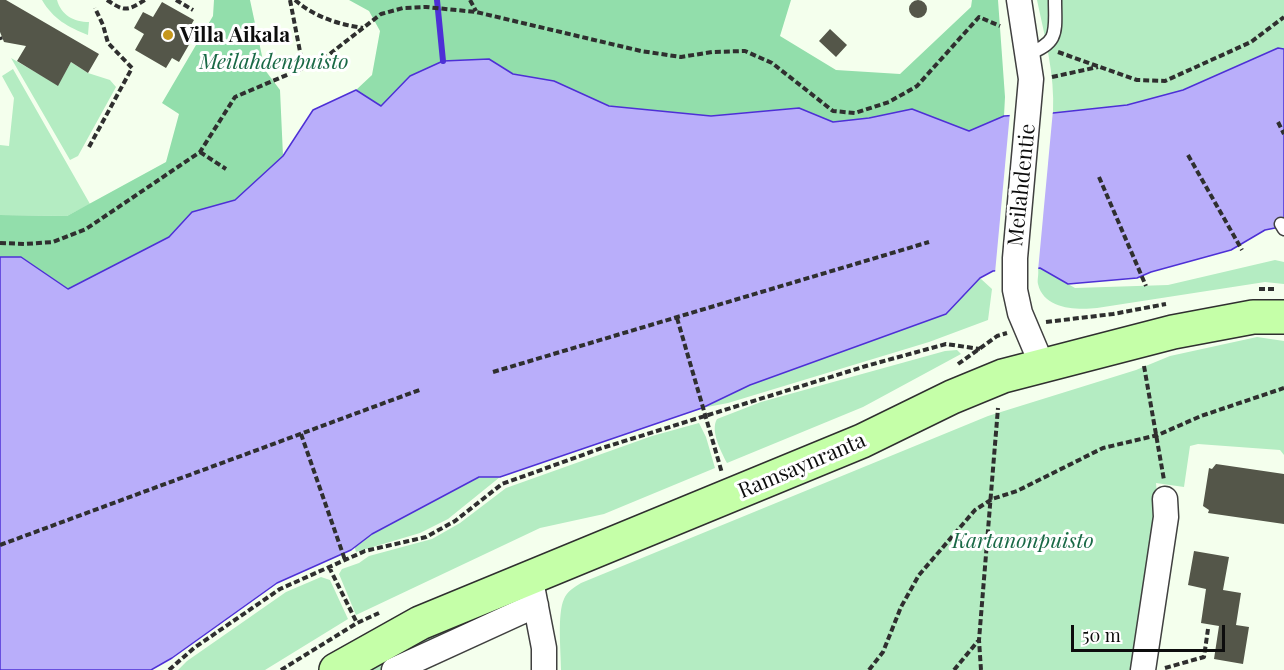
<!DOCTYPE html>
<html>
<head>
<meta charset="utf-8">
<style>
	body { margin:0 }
	#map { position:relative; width:1284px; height:670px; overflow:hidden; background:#f4ffed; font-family:"Playfair Display",serif }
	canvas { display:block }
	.scale { position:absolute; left:1071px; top:625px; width:154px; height:27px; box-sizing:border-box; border:3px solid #0d0d0d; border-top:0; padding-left:8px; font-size:18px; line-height:21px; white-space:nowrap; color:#0d0d0d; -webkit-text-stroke:4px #fff; paint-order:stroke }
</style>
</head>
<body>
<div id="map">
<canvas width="1284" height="670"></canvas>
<div class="scale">50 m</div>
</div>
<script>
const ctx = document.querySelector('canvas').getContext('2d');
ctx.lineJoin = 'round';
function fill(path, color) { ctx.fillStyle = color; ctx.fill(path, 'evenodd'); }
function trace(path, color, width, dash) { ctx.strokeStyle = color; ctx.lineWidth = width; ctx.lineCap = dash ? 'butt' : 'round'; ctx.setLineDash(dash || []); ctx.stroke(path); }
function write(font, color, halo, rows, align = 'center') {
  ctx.font = font + ' "Playfair Display",serif'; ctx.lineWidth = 6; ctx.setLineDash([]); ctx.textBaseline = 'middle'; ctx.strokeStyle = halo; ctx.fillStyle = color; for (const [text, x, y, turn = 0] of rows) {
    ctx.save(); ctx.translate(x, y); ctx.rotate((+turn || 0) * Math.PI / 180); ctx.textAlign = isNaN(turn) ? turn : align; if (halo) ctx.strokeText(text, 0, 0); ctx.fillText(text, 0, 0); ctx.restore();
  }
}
const green = new Path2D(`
	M42,0h15c4,15 17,22 32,22l-1,13c-20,-8 -35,-16 -46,-35z
	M1037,0h247v49h-6l-95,41 -56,15 -74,8c2,-39 -8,-75 -16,-113z
	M11,58l47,27 13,-23 17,11 22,7 6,7 -38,69 -8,4z
	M13,69l77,135 -23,12 -67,-1v-70l9,1 5,-48 -12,-22z
	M1275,260l9,2v22l-19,-2 -168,26c-19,2 -53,2 -59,-24 -1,-4 1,-10 0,-15l2,-1 35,20 93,-3z
	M980,278l12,11 -4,31 -59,22 -201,61 -26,5 -202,69 -52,42 -28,14 -64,19 -4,-14 4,-29z
	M1257,337l27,4v114l-4,-5 -82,-6 -8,2 -6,41 -28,-4 3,33 -27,154h-571c0,-18 -4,-56 3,-71 3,-8 11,-12 17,-16l407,-167 148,-46 34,-14z
	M957,350l4,4 -98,53 -136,56c-6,-12 -17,-32 -10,-44l44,-17 184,-51z
	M699,423l7,14 9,31 -111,46 -64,14 -184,87 -17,-41 3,-5 17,-6 10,-7 63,-17 28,-16 46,-35 146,-52z
	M321,577l9,3 18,39 -83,51h-87l9,-9 99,-69z
	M512,603l-129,67h-24l133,-63z`);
const forest = new Path2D(`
	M214,0h36l15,70 15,20 3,66 -48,44 -43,12 -23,25 -101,52 -47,-32h-21v-42l67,1 99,-54 13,-48 -17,-11 51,-87z
	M349,0h442l-11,36 56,34 64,4 71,-67 1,-7h26l7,97 -1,19 -35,15 -57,-22 -43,9 -36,4 -34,-14 -88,8 -102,-10 -55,-25 -41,-7 -25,-15 -45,2 -33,15 -29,30 -25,-16 16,-15 8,-44 -11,-20z`);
const water = new Path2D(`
	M1278,48l6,1v174l-9,5 -10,2 -34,20 -80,22 -14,6 -69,6 -28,-16 -47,3 -13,7 -34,36 -196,71 -48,23 -202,69h-21l-107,57 -21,16 -74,33 -105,75 -21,12h-151v-413h21l47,32 101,-52 23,-25 43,-12 48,-44 30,-46 43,-20 25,16 29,-30 33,-15 46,-2 24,15 41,7 55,25 102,10 88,-8 34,14 36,-4 43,-9 57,22 35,-15 49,-3 74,-8 56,-15z`);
const pier = new Path2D(`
	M1053,110l-15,161 -43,2 15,-161z`);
const stream = new Path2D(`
	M437,0l6,61`);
const building = new Path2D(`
	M0,0h6l93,54 -11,19 -17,-11 -13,24 -41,-25 9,-15 -22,-4 -4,-10z
	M909 9a9 9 0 1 1 18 0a9 9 0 1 1-18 0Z
	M162,2l32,18 -7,12 7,4 -15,26 -7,-4 -6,10 -31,-18 9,-16 -10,-6 9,-16 10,5z
	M830,29l17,16 -11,12 -17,-16z
	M1216,464l68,10v50l-76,-11 1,-3 -6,-4 6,-38 3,1z
	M1194,551l35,6 -6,33 18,3 -5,32 13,2 -6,37 -29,-5 5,-33 -18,-3 5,-34 -18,-4z`);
const path = new Path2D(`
	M107,0c18,12 20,11 38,0
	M176,0l17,10
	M290,0l13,67
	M295,0c20,17 42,24 68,28
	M470,0l6,11
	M0,37l1,3
	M1058,52l79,28 28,1 86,-39 33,-25
	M1052,77l46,-10
	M1278,122l6,12
	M89,147l43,-79 -24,-25 -5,-18 -8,-17
	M200,152l26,17
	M1188,155l54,95
	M1099,177l47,109
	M0,243l25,1 28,-2 33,-13 114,-77 35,-55 87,-37 59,-46 22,-6 23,-1 50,5 165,39 40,6 31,-5 33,-1 27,12 61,48 22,2 34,-11 28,-16 62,-69 21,9
	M1259,289h17
	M677,318l45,155
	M1046,322l67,-8 53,-10
	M958,364l39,-28 10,-3
	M1144,366l20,114
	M493,372l436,-130
	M301,434l44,126
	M0,545l422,-156
	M329,567l28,56
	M1165,668l39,-11 4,-28
	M169,670l25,-22 86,-59 85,-38 61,-14 29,-16 47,-37 100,-36 264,-82 80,-22 34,5
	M281,670l76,-47 22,-10
	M869,670l14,-18 18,-45 18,-32 56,-65 17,-11 25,-8 86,-43 55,-13 43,-19 83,-28
	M954,670l24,-29
	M981,670l-2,-30 19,-232`);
const service = new Path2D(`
	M1027,54c33,-11 28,-23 28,-54
	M1281,224l3,5`);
const minor = new Path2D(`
	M1019,0l12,79 -16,179v32l5,23 22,52
	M533,591l11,57v22
	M394,670l142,-65
	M1143,670l23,-153 -1,-18`);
const secondary = new Path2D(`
	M336,670l84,-47 442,-182 90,-44 51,-21 170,-44 80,-15h31`);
const markers = [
	[168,35,6,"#c6971c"]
];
const poiNames = [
	["Villa Aikala",180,35]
];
const parkNames = [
	["Meilahdenpuisto",274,62],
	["Kartanonpuisto",1023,541]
];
const streetNames = [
	["Meilahdentie",1022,185,-84],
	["Ramsaynranta",802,466,-23]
];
fill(green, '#b4ecc2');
fill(forest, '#92deab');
fill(water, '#b9aefa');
trace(water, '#4d30d6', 1.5);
fill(pier, '#f4ffed');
trace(stream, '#4d30d6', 6);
fill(building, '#545649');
trace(service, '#404040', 15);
trace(minor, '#404040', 27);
trace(secondary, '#2f2f2f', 36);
trace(path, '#2f2f2f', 4, [6, 3]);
trace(service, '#fff', 12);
trace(minor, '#fff', 24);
trace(secondary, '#c5ffa8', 33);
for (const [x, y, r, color] of markers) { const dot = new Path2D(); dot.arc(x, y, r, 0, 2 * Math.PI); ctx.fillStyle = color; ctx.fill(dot); trace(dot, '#fff', 2); }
write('bold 21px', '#0d0d0d', '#fff', poiNames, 'left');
write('italic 21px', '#196946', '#fff', parkNames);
write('21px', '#0d0d0d', '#fff', streetNames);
</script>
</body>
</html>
